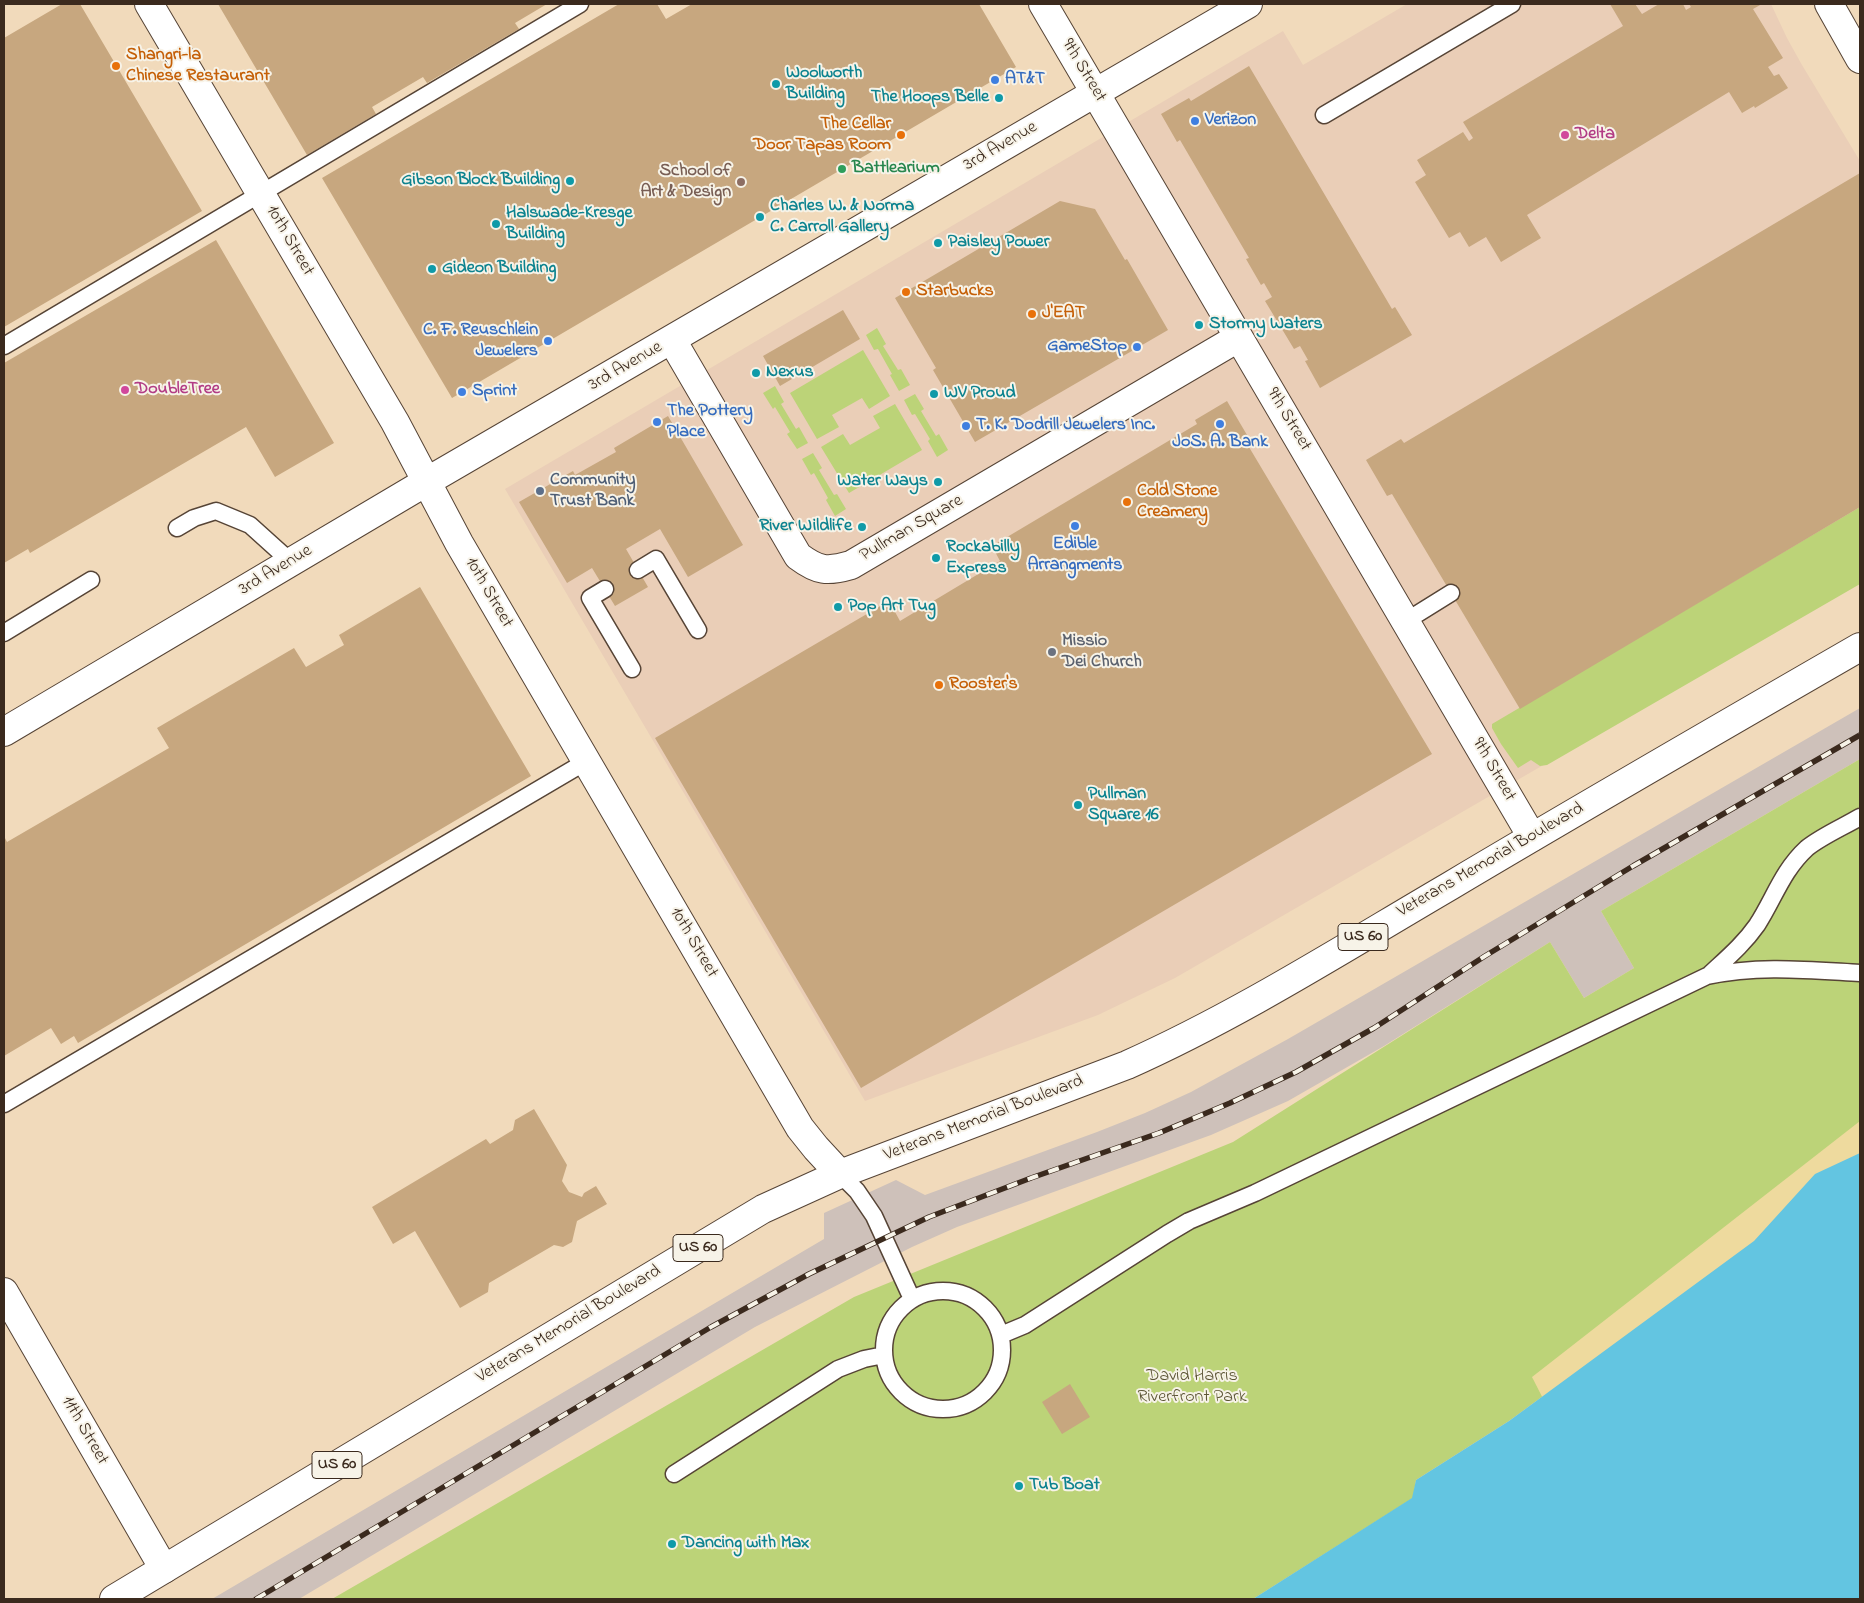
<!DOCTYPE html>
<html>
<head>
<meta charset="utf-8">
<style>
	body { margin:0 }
	#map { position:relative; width:1864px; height:1603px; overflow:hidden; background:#f1dabb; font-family:"Indie Flower",sans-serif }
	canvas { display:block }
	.frame { position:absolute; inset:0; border:5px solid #3b2a1e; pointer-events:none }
</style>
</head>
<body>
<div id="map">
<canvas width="1864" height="1603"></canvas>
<div class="frame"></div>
</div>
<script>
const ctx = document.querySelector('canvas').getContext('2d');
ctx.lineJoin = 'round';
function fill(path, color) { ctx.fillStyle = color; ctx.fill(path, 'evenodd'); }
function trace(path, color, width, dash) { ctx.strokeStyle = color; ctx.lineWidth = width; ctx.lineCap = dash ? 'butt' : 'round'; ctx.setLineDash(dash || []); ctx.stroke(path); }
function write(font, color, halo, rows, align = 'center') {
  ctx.font = font + ' "Indie Flower",sans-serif'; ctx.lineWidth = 4; ctx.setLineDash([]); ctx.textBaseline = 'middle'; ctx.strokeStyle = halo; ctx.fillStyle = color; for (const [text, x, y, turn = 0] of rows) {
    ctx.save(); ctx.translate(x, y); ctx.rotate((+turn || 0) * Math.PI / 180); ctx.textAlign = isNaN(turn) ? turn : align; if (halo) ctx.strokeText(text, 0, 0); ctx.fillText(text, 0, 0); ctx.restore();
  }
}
const built = new Path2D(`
	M1407,4h364l16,34 15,27 58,96v421l-685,396 -77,37 -233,86 -360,-612 778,-458 20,34z`);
const industrial = new Path2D(`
	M1860,708v51l-259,152 33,57 -50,30 -34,-56 -166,104 -96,55 -77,34 -254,92 -45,20 -157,80 -456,272h-87l612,-360v-26l72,-33 29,15 172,-63 48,-19 46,-21 97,-53z`);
const green = new Path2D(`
	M877,328l9,16 -3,2 15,24 3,-1 9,16 -11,6 -9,-16 2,-1 -14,-25 -4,1 -8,-15z
	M863,350l27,46 -21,13 -7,-11 -30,17 7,12 -22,12 -27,-46z
	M775,386l9,16 -3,2 15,25 3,-2 9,16 -11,6 -10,-15 3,-2 -15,-25 -2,2 -10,-16z
	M915,394l9,15 -3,2 15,25 3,-2 9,16 -11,7 -9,-16 2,-2 -15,-25 -3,1 -8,-15z
	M895,404l27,46 -73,43 -28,-46 22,-13 7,11 30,-17 -7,-12z
	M813,453l9,15 -3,2 15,25 3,-1 9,15 -11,7 -9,-16 2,-2 -14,-25 -3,2 -9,-16z
	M1860,507v77l-313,181 -7,1 -9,-6 -13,8 -17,-24 -9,-16v-4z
	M1860,759v394l-106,88 -245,180 -93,59 -3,18 -160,101h-921l522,-302 379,-155 317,-200 34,56 50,-30 -33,-57z`);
const sand = new Path2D(`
	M1860,1121v106l-304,197 -24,-47z`);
const water = new Path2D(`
	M1860,1153v446h-607l159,-101 4,-18 93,-59 245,-180 61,-67z`);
const building = new Path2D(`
	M62,4h18l122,207 -198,116v-289z
	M218,4h329l-32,19 4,6 -92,54 -4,-6 -51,30 4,7 -69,41z
	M619,4h38l9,15 26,-15h287l37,63 -564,331 -130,-220z
	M1610,4h25l7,10 17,-10h24l3,6 5,-3 -2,-3h73l-9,5 30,49 -15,9 6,9 5,-2 9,14 -33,20 -1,-2 -12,7 -13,-21 -202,123 14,23 -40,24 -15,-25 -17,10 -9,-15 -11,6 -34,-56 11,-7 -9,-15 46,-28 6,9 4,-3 -10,-16 160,-96z
	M1249,66l143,243 3,-2 17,28 -92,53 -15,-27 3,-1 -8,-14 -6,3 -29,-48 7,-4 -8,-14 -3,2 -15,-26 3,-1 -69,-118 -3,2 -16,-28 28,-16 2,3z
	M1860,173v334l-340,202 -128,-215 -5,2 -21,-36 35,-21 3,4z
	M1060,201l35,8 30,51 2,-1 41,71 -193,112 -42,-72 3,-2 -41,-70z
	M216,240l118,203 -59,34 -29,-50 -216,126 -2,-4 -24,14v-200z
	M843,310l17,29 -80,47 -17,-30z
	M1227,401l20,34 -4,2 189,317 -571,334 -206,-350 234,-137 11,20 100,-60 -8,-15 205,-122 -2,-4z
	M668,416l75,129 -55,32 -28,-48 -34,20 22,38 -33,19 -23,-38 -25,15 -48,-81 54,-31 2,4 41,-23 -2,-4z
	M420,587l111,189 -453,267 -4,-7 -13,8 -10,-16 -47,28v-220l3,6 162,-94 -12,-20 137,-80 12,19 38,-22 -5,-10z
	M534,1109l33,56 -5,16 7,11 13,5 2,-4 12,-7 11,18 -30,17 -5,21 -9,5 -9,-2 -65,38 -1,9 -28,16 -45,-77 -22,13 -21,-37 114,-68 4,5 23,-14 2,-10z
	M1070,1384l20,33 -28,17 -20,-32z`);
const lane = new Path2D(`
	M1324,115l188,-111
	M4,346l576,-342
	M177,528l17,-10 22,-7 34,14 41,37
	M638,570l18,-11 42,71
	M605,589l-15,9 42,71
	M1406,621l45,-28
	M4,633l87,-53
	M1709,975c17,-16 34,-30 48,-50 17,-26 25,-54 50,-77 15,-12 36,-21 53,-31
	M4,1104l583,-343
	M840,1174l17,17 17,25 38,83
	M884 1350a59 59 0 1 1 118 0a59 59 0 1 1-118 0Z
	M1001,1335l24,-10 142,-91 22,-13 66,-28 452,-217c52,-11 100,-6 153,-3
	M674,1474l164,-105 26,-10 20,-4`);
const street = new Path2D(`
	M1043,4l489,833
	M672,340l126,216c20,15 29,16 53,9l387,-227
	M4,1292l160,277`);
const secondary = new Path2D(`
	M149,4l246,418 64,121 341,585 16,20 24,26
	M4,732l422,-250 822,-478`);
const primary = new Path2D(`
	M1829,4l31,55
	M114,1599l649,-390 77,-35 287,-109c112,-50 217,-117 323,-179 136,-81 273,-160 410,-239`);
const rail = new Path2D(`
	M256,1599l455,-272 98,-53 120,-57 102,-39 128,-45 71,-30 66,-31 78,-44 111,-72 148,-90 227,-131`);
const markers = [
	[116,66,5,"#e8710a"],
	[995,80,5,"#3f7fe0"],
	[776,84,5,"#0f9aa8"],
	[999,98,5,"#0f9aa8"],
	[1195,121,5,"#3f7fe0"],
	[901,135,5,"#e8710a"],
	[1565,135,5,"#d1479c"],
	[842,169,5,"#2e9e5b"],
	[570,181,5,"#0f9aa8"],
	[741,182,5,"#8d6e63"],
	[760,217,5,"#0f9aa8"],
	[496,224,5,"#0f9aa8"],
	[938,243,5,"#0f9aa8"],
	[432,269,5,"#0f9aa8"],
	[906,292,5,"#e8710a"],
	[1032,314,5,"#e8710a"],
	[1199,325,5,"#0f9aa8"],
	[548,341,5,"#3f7fe0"],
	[1137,347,5,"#3f7fe0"],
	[756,373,5,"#0f9aa8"],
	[125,390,5,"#d1479c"],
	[462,392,5,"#3f7fe0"],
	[934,394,5,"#0f9aa8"],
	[657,422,5,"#3f7fe0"],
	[1220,424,5,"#3f7fe0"],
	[966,426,5,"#3f7fe0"],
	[938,482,5,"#0f9aa8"],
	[540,491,5,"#5c6f8a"],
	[1127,502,5,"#e8710a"],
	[1075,526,5,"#3f7fe0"],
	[862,527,5,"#0f9aa8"],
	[936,558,5,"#0f9aa8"],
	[838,607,5,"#0f9aa8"],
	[1052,652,5,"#6b7280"],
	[939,685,5,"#e8710a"],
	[1078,805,5,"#0f9aa8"],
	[1019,1486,5,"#0f9aa8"],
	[672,1544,5,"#0f9aa8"]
];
const shields = [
	[1363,937,50],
	[698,1248,50],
	[337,1465,50]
];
const shieldNames = [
	["US 60",1363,937],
	["US 60",698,1248],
	["US 60",337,1465]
];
const foodNames = [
	["Shangri-la",126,56],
	["Chinese Restaurant",126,77],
	["The Cellar",891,125,"right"],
	["Door Tapas Room",891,146,"right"],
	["Starbucks",916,292],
	["J'EAT",1042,314],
	["Cold Stone",1137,492],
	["Creamery",1137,513],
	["Rooster's",949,685]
];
const streetNames = [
	["9th Street",1083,71,59],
	["3rd Avenue",1001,147,-30],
	["10th Street",289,241,60],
	["3rd Avenue",626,367,-30],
	["9th Street",1288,420,59],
	["Pullman Square",912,529,-30],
	["3rd Avenue",276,571,-31],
	["10th Street",488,593,60],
	["9th Street",1493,770,60],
	["Veterans Memorial Boulevard",1491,861,-30],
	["10th Street",693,943,60],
	["Veterans Memorial Boulevard",984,1119,-21],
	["Veterans Memorial Boulevard",569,1325,-31],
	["11th Street",84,1431,60]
];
const cultureNames = [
	["Woolworth",786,74],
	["Building",786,95],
	["The Hoops Belle",989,98,"right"],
	["Gibson Block Building",560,181,"right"],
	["Charles W. & Norma",770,207],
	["C. Carroll Gallery",770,228],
	["Halswade-Kresge",506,214],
	["Building",506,235],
	["Paisley Power",948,243],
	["Gideon Building",442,269],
	["Stormy Waters",1209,325],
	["Nexus",766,373],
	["WV Proud",944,394],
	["Water Ways",928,482,"right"],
	["River Wildlife",852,527,"right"],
	["Rockabilly",946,548],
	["Express",946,569],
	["Pop Art Tug",848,607],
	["Pullman",1088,795],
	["Square 16",1088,816],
	["Tub Boat",1029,1486],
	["Dancing with Max",682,1544]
];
const shopNames = [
	["AT&T",1005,80],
	["Verizon",1205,121],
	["C. F. Reuschlein",538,331,"right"],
	["Jewelers",538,352,"right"],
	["GameStop",1127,347,"right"],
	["Sprint",472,392],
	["The Pottery",667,412],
	["Place",667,433],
	["T. K. Dodrill Jewelers Inc.",976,426],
	["JoS. A. Bank",1220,443,"center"],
	["Edible",1075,545,"center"],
	["Arrangments",1075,566,"center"]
];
const hotelNames = [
	["Delta",1575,135],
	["DoubleTree",135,390]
];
const leisureNames = [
	["Battlearium",852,169]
];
const educationNames = [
	["School of",731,172],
	["Art & Design",731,193]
];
const serviceNames = [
	["Community",550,481],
	["Trust Bank",550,502]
];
const worshipNames = [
	["Missio",1062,642],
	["Dei Church",1062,663]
];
const parkNames = [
	["David Harris",1192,1377],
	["Riverfront Park",1192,1398]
];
fill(built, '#eaceb7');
fill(industrial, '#cec1ba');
fill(green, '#bcd378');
fill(sand, '#eeda9e');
fill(water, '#63c5e1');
fill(building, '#c7a77f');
trace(lane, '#564436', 19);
trace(street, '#564436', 30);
trace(secondary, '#564436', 30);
trace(primary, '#564436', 30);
trace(lane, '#fff', 16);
trace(street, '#fff', 28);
trace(secondary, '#fff', 28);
trace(primary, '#fff', 28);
trace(rail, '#3b2a1e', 5.5);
trace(rail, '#f7f3e8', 4, [11]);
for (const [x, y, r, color] of markers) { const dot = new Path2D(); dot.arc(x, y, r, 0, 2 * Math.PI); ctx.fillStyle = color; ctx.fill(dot); trace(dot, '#f7f3e8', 2); }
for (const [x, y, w] of shields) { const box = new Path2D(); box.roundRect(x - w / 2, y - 13.5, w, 27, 4); ctx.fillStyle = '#f7f3e8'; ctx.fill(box); trace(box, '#3b2a1e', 1); }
write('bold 16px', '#3b2a1e', null, shieldNames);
write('bold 18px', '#c56008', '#f7f3e8', foodNames, 'left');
write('18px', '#3b2a1e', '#f7f3e8', streetNames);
write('bold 18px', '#0d838f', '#f7f3e8', cultureNames, 'left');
write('bold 18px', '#366cbe', '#f7f3e8', shopNames, 'left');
write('bold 18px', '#b23c85', '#f7f3e8', hotelNames, 'left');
write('bold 18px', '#27864d', '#f7f3e8', leisureNames, 'left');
write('bold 18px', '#785e54', '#f7f3e8', educationNames, 'right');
write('bold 18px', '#4e5e75', '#f7f3e8', serviceNames, 'left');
write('bold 18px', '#5b616d', '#f7f3e8', worshipNames, 'left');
write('18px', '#5b5434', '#f7f3e8', parkNames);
</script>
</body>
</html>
